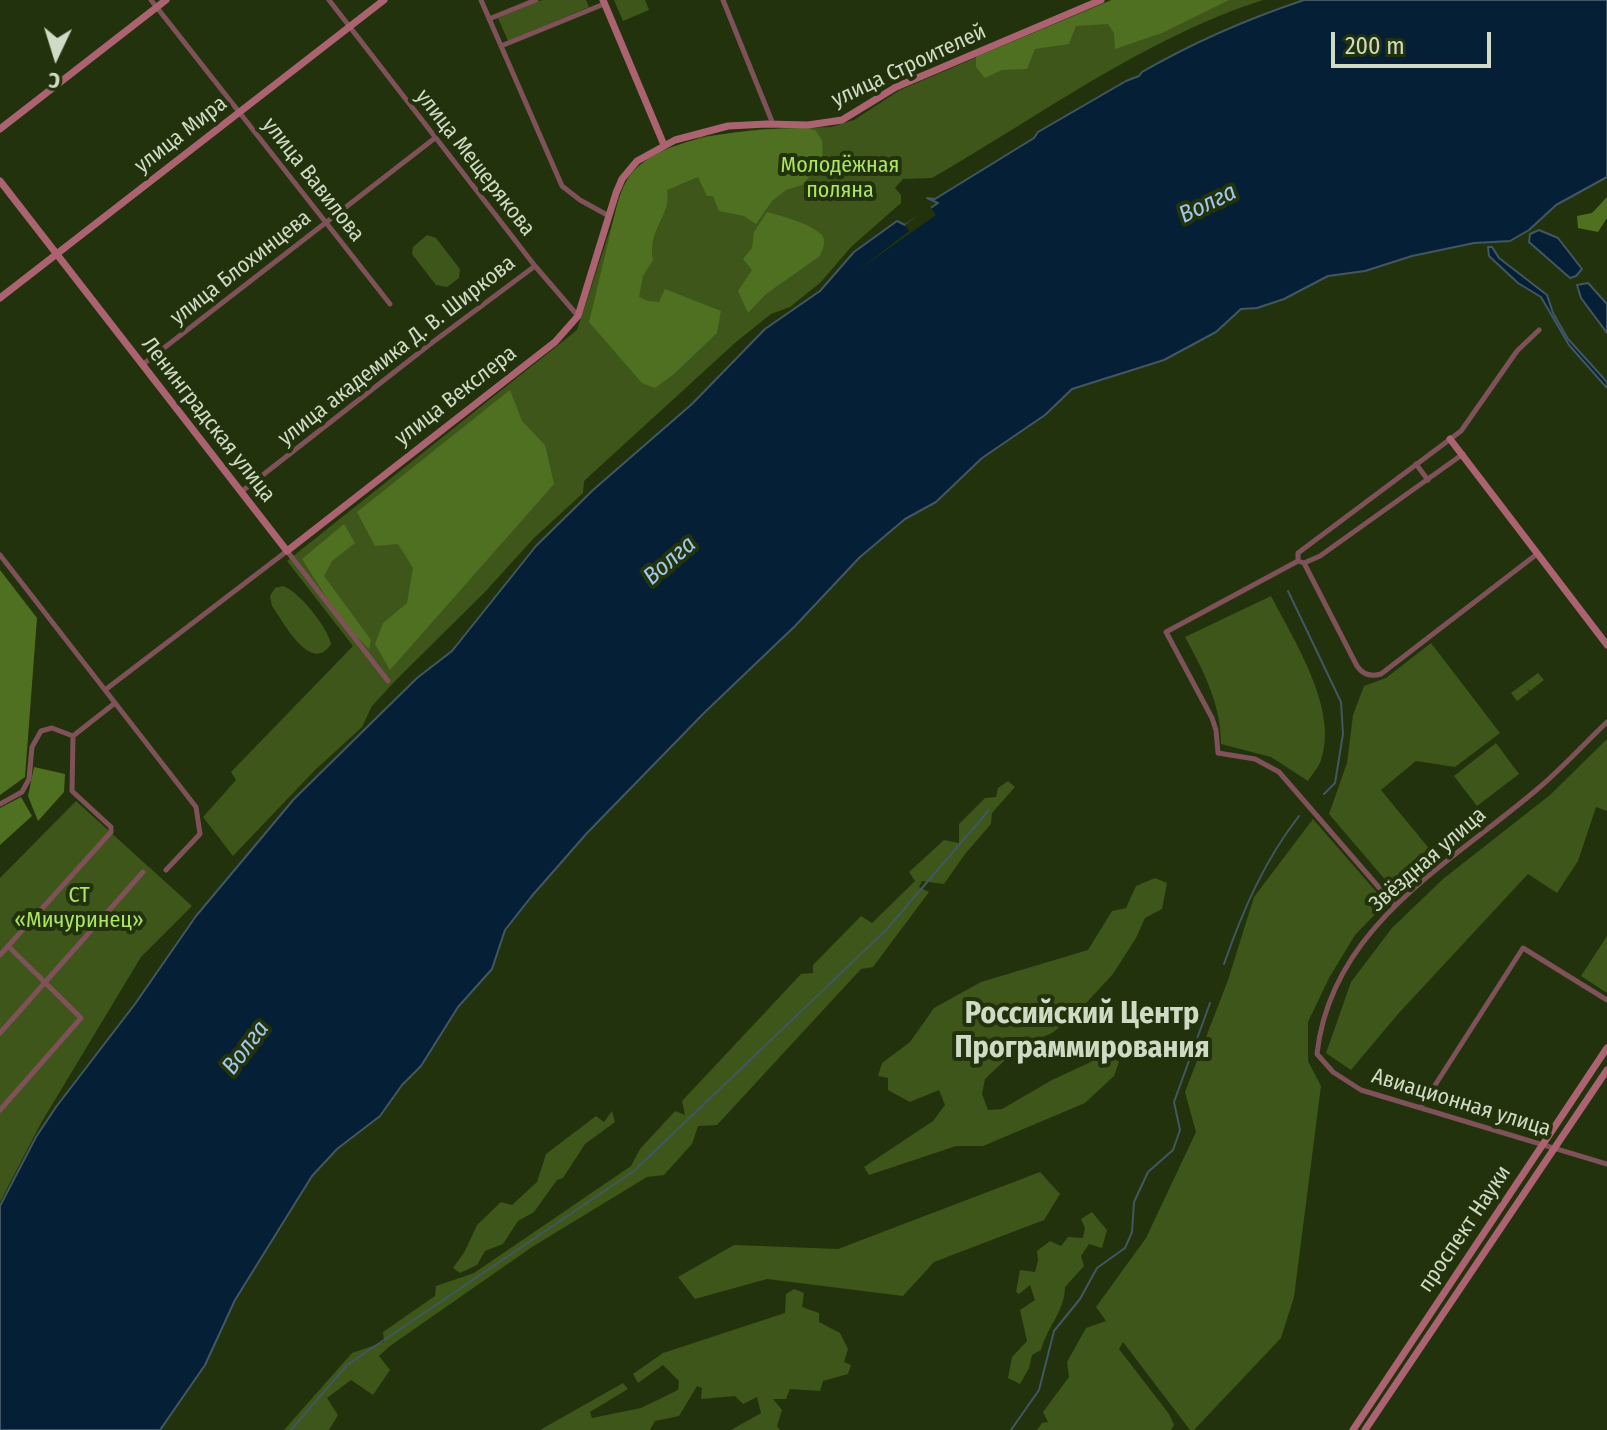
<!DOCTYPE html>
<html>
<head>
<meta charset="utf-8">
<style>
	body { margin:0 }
	#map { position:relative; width:1607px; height:1430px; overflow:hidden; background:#22320c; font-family:"Fira Sans Condensed",sans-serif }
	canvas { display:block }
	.north { position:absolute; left:16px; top:16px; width:80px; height:80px; -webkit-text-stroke:6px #22320c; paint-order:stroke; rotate:184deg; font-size:22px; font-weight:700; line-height:32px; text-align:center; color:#d0dbc5 }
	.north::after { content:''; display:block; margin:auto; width:28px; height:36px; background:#d0dbc5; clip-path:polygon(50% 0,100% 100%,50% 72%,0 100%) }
	.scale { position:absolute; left:1331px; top:32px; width:160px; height:36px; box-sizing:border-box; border:4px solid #d0dbc5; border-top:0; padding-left:10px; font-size:24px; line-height:28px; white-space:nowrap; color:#d0dbc5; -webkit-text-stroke:6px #22320c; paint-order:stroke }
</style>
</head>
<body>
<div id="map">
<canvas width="1607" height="1430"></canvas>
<div class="north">С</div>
<div class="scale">200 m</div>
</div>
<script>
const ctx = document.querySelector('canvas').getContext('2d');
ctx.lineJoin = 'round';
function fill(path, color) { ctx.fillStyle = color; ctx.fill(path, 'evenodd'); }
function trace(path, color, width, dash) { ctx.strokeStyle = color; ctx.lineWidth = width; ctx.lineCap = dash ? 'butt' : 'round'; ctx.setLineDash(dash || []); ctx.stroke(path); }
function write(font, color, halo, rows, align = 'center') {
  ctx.font = font + ' "Fira Sans Condensed",sans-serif'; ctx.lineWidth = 8; ctx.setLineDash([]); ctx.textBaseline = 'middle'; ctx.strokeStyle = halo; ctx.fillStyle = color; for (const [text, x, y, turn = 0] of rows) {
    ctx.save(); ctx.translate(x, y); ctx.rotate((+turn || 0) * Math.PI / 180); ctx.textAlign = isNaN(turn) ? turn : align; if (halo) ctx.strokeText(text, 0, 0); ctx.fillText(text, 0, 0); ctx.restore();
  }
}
const green = new Path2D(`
	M542,0h44l3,7 -81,34 -10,-23z
	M614,0h31l4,10 -26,11z
	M1111,0h152c-119,38 -223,116 -331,178l-29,1 -8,9 6,7v8l-50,44 -30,35 -31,25 -19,7 -35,28 -152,139 -1,12 -49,45 -50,55 -87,86 -25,27 -10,21 -48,44 -81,85 -30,-39 33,-37 -5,-8 122,-126 -66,-85 290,-231 48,-146 15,-18 60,-29 63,-8 68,-2 23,-7 46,-30z
	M427,235l9,3 24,31 -1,9 -12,9 -11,-2 -24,-31 1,-7z
	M283,586c16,5 45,42 48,58 -20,31 -47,-21 -59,-38l-2,-10 5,-8z
	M1271,596c22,43 68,113 50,164 -2,7 -9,14 -13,21l-37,-24 -50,-13c0,-40 -17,-72 -36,-107z
	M1431,643l69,90 -45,34 -39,-6 -35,29 55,67 -42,33 -65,-76 18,-51 6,-48 11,-29 22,-8z
	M1538,673l6,7 -14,11 -3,-2 2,3 -12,9 -6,-8z
	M1607,739v72l-11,-4 -18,54 -21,32 -29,-19 -130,140 -47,56 -25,-17 25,-71 41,-54 51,-49 107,-84z
	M1496,743l23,31 -42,32 -23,-30z
	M1008,781l7,6 -23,26 -1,11 -26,30 -21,30 -22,-3 -3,6 10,5 -56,75 -12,2 -144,156 -19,1 -6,18 -28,31 -17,2 -115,70 -142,99 -11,10 11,14 -17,25 -22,-15 -24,18 11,17 -9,15h-45l68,-77 32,-11 -1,-10 52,-36 1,-10 38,-13 157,-107 9,-17 35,-38 10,4 -3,-14 119,-127 12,-1v-8l48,-49 11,7 43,-42 -6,-9 35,-32 15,3v-19l26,-26 11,-1 2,-9z
	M76,801l116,105 -51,51 -100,166 -41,79v-324z
	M1313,819l73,84 -31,32 -26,43 -21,44v39l13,25 -27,211 -13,41 -87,92h-4l-67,-88 -4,7 50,65 5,11 -3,5h-134l5,-7 6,-1 -5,-10 26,-35 -2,-15 19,-34 20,-7 -10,-14 50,-69 50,-106 -11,-40 43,-112 26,-83z
	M1155,878l12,5 -5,26 -17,9 -9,20 -23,36 -37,40 -24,19 -33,14 -34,32 -3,15 6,16 14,-1 50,-29 56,-26 11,8 -5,14 -29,27 -102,43h-27l-87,29 -5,-8 69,-46 12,-16 -6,-15 -29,12 -22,-12v-12l-10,-2 4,-13 28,-21 24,-34 47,-26 107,-32 24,-39 14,-3 10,-22z
	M1607,936v57l-26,-17z
	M612,1111l3,11 -30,22 -22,34 -6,2 -23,32 -16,9 -15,23 -18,7 -8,14 -17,8 -7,-5 12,-17 12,-26 24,-23 11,3 25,-23 9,-28 50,-38 8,6z
	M1040,1172l20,22 -16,26 -110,42 -31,34 -136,-17 -72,20 -17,-22 56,-32 104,4z
	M1092,1212l15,18 -5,18 -13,-4 -8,12 3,10 -19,21c0,24 -18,40 -24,63l-9,5 -3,13 -9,16 -12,-6 4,-21 15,-16 -7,-31 15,-10 -5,-15 -11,9 -3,-2 4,-22 15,2 3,-12 -1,-9 13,-10 11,5 7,-9 15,1 2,-10 -4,-9z
	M794,1289l10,4 -2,14 17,6v9l21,11 8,16 -4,13 7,3 -3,9 -25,7 -3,10 -30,-2 -4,10h-13l9,11 -5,16 3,4h-49l30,-17 -4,-16 -14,7 -8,-8 -34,3 1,-11 -5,-2 -18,30 -24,5 -5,9h-110l83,-47 5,6 -38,23 2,6 49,-10 37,-18 1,-9 -16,-16 -25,18 -5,-9 30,-21 122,-40 1,-19z`);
const forest = new Path2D(`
	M1112,0h117l-67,33 -47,16 -1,-16 -6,-9 -32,2 -7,18 -34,5 -8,20 -25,1 -17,8 -9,-11v-10z
	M805,128l10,2 7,10 1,22 -21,23 -16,5 -14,11 -16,23 -12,-8 -25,-5 -6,-15h-6l-9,-19 -31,13c5,26 -20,38 -14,70l-10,16 -4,21 9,4 11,1 6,-13 56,22 -4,22 -43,41 -19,14 -13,-5 -53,-61c7,-28 13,-55 20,-83 5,-20 8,-42 18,-59 29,-47 129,-51 178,-52z
	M1607,197v21l-9,14 -20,-4 -1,-12 15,-3z
	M767,212c14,4 48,12 56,25 3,6 -1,13 -3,19l-54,38 -18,19 -10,-22 14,-21 -9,-11 9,-11 2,-16z
	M510,390l12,31 23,24 9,39 -164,186 -15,-26 8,-21 24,-20 6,-35 -15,-24 -23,2 -18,-34z
	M344,524l11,19 -23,18 -8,15 47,64 -2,9 -27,-27 -40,-63z
	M0,570l37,48 -12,159 -25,18z
	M34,767l31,7 -1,18 -26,29 -10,-25z
	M21,797l11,19 -32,29v-37z`);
const water = new Path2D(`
	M1304,0h303v177l-51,28 -27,25 -19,11 -36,2 -62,13 -47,15 -37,5 -44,23 -27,9 -16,1 -25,23 -52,28 -92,29 -27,26 -63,43 -46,44 -31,17 -45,38 -65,69 -90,86 -118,121 -56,64 -26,33 -13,39 -34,38 -37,59 -19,19 -22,31 -43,33 -25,27 -77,124 -30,65 -45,65h-160v-224l36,-69 20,-30 79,-103 61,-88 98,-117 123,-121 35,-27 84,-105 57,-56 99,-86 73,-75 55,-38 34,-39 43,-31 8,4 33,-22 -11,-5 8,1 99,-61 4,-6 88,-51 13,-5 3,-4c52,-30 105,-53 162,-72z
	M1539,230l19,8 24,31 -6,7 -6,2 -41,-36 1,-8z
	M1488,247h4l7,11 48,37 6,18 15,26 39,43v6l-38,-43 -28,-48 -23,-14 -29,-27z
	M1588,283l19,21v29l-26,-35 -4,-13z`);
const pier = new Path2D(`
	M930,206l6,9 -79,56 52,-40 -4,-6z`);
const stream = new Path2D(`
	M1288,591l53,111 2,32 -8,49 -11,11
	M1224,964c19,-54 40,-103 75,-148
	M291,1430l56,-65 287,-194 252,-241 103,-120
	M1011,1430l28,-40 15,-59 26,-32 17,-31 28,-20 7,-16 2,-30 14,-30 25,-22 7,-20 -6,-28 36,-99`);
const street = new Path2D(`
	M151,0l239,304
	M329,0l206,266 43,50
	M481,0l81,186 18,14 29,16
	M723,0l50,124
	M489,19l47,-19
	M501,46l103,-42
	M142,365l293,-227
	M1416,464l12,16
	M241,492l188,-147 106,-79
	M1537,554l-156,120c-10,3 -18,1 -24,-8l-53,-103 -6,-2v-8l163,-122 56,-80 22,-21
	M0,555l196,252 4,27 -34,36
	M1298,561l-132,71 46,86 4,12 2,23 37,6 24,13 116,134
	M1304,563l16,-7 143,-102
	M105,690l182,-139 101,130
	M1607,722c-22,21 -43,44 -66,64 -89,77 -210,139 -224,268l16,18 28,18 246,74
	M0,804l22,-12 7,-13 3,-32 9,-16 11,-3 21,8
	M0,955l111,-123v-5l-39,-36 1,-55 42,-33
	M0,1033l143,-161
	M1421,1107l102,-159 84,52
	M0,1110l81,-92 -72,-71`);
const secondary = new Path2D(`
	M603,0l61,145
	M0,129l166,-129
	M0,181l287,370 268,-209 23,-26 38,-123 6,-14 15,-18 38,-21 53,-14 39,-2 41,1 34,-5 54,-33 205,-87
	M0,298l384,-298
	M1450,439l157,206
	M1353,1430l254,-382
	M1365,1430l242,-360`);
const streetNames = [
	["улица Строителей",909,66,-25],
	["улица Мира",181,135,-38],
	["улица Мещерякова",475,163,52],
	["улица Вавилова",313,180,52],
	["улица Блохинцева",241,268,-38],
	["улица академика Д. В. Ширкова",397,351,-38],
	["улица Векслера",456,396,-38],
	["Ленинградская улица",208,420,52],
	["Звёздная улица",1428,860,-41],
	["Авиационная улица",1461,1103,17],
	["проспект Науки",1465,1229,-56]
];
const parkNames = [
	["Молодёжная",840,166],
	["поляна",840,191],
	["СТ",79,896],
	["«Мичуринец»",79,921]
];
const waterNames = [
	["Волга",1208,204,-26],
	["Волга",670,561,-41],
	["Волга",246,1048,-53]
];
const districtNames = [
	["Российский Центр",1082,1015],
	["Программирования",1082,1049]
];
fill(green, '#3e5619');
fill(forest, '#507021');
fill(water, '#041f36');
trace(water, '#415761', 2);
fill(pier, '#22320c');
trace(stream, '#415761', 2);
trace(street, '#7f5158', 5);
trace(secondary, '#ac6371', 7);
write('22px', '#d0dbc5', '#22320c', streetNames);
write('22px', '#ade461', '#22320c', parkNames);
write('italic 24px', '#a2c8ee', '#22320c', waterNames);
write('bold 30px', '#d0dbc5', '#22320c', districtNames);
</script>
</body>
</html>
